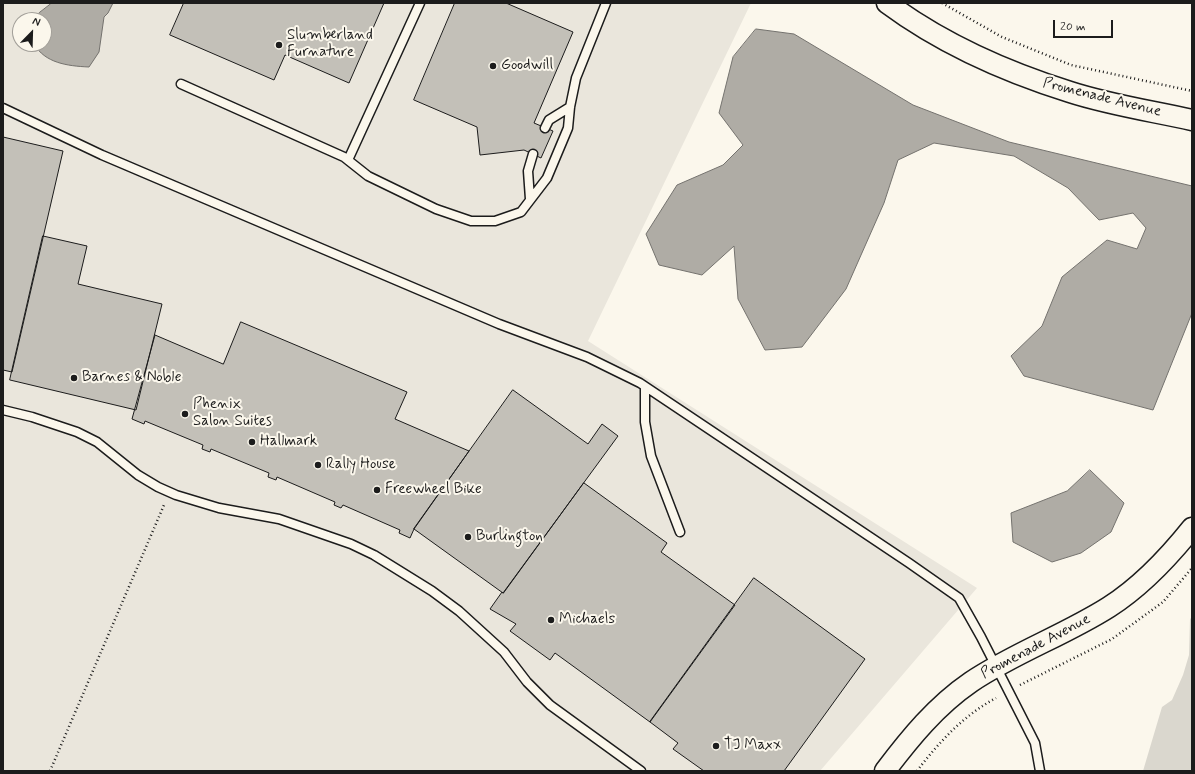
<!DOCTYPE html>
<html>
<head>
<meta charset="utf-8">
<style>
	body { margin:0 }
	#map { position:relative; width:1195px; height:774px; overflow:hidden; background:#fbf7ec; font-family:Mynerve,sans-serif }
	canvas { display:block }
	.frame { position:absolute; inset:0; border:4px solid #1c1c1c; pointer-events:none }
	.north { position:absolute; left:12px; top:12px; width:40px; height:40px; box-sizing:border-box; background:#fbf7ec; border:1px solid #a29f99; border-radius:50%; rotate:23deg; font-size:11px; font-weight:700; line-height:16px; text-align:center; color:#1c1c1c }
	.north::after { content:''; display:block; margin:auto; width:14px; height:18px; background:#1c1c1c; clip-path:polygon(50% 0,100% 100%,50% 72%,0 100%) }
	.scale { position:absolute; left:1053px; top:20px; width:60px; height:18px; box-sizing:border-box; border:2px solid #1c1c1c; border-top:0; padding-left:5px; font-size:12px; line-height:14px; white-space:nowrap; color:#1c1c1c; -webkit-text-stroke:3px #fbf7ec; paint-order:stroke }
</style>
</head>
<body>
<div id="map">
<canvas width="1195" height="774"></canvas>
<div class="frame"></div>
<div class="north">N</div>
<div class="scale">20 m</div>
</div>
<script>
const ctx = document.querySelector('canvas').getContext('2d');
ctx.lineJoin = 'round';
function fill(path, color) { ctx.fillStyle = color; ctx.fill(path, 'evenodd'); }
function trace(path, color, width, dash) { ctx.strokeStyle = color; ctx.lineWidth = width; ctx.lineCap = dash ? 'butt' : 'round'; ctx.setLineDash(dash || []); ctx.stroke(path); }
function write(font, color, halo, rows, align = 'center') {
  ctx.font = font + ' Mynerve,sans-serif'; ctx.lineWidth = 4; ctx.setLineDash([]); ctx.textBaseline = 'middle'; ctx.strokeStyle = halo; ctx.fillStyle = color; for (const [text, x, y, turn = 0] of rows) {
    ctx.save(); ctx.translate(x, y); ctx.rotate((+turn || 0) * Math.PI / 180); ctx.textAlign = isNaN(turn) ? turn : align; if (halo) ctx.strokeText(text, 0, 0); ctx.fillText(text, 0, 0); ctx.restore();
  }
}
const built = new Path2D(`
	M3,3h748l-163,338 389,247 -157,183h-817zM20,20h24v24h-24z`);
const green = new Path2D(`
	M1192,617v154h-49l19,-64 10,-7 11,-25 6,-20 1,-36z`);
const water = new Path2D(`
	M52,3h61l-5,10 -4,4 -5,35 -10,15c-22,-1 -44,-4 -55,-23h10v-24h-9l4,-7z
	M756,29l38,5 119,71 96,37 183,44v127l-39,97 -129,-34 -13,-20 31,-30 20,-49 45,-37 30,9 9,-21 -13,-15 -34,7 -31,-32 -54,-32 -80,-13 -36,17 -14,43 -38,86 -44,58 -37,3 -27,-51 -4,-53 -32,29 -43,-10 -13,-31 31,-49 46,-20 20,-20 -24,-32 14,-56z
	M1090,470l34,33 -13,29 -30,21 -29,9 -39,-20 -2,-29 56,-22z`);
const building = new Path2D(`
	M184,3h200l-35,80 -64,-28 -11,25 -104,-45z
	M455,3h51l67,29 -39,91 19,8 -12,27 -17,-8 -44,5 -3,-28 -63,-27z
	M3,137l60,14 -51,221 -9,-2z
	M43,236l44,10 -9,38 84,20 -26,106 -126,-30z
	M241,322l166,70 -12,27 74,32 -55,78 -4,9 -11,-5 1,-3 -57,-25 -2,3 -7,-3 1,-3 -58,-25 -1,3 -8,-3 1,-4 -58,-24 -1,3 -8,-3 1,-4 -58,-24 -1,3 -12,-5 23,-84 68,29z
	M513,390l75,54 14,-20 16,12 -115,157 -89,-64z
	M584,483l83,60 -6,9 74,53 -85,117 -95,-69 -5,7 -40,-29 6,-7 -26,-15 12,-17 1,1z
	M754,578l111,81 -81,112h-80l-31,-22 5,-6 -28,-21z`);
const path = new Path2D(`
	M942,3l60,34 69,28 121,26
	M1020,685l92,-46 51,-37 29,-34
	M50,771l114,-266
	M917,771c22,-29 47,-56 79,-73`);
const service = new Path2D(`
	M181,84l163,73 24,19 68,33 35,12h24l26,-9 26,-34 21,-50 2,-21 6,-29 30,-75
	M3,108l99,47 397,169 88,33 53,26 269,180 50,35 22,39 54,106 5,28
	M545,128l4,-8 21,-13
	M348,160l72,-157
	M530,199l-2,-28 5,-17
	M645,387v35l6,34 29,76
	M3,410l29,7 45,15 20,10 41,33 20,12 18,8 43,13 60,11 72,25 23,11 58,36 27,20 45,41 23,30 23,23 91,66`);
const tertiary = new Path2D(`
	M887,3c54,40 119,69 183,89 40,13 82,19 122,28
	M885,771c25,-33 51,-65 86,-89 43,-29 94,-47 138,-75 33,-21 59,-49 83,-79`);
const markers = [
	[279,45,4,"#1c1c1c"],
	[493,66,4,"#1c1c1c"],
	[74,378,4,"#1c1c1c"],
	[185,414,4,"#1c1c1c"],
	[252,442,4,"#1c1c1c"],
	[318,465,4,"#1c1c1c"],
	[377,490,4,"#1c1c1c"],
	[468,537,4,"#1c1c1c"],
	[551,620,4,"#1c1c1c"],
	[716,746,4,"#1c1c1c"]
];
const poiNames = [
	["Slumberland",287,36],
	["Furnature",287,53],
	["Goodwill",501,66],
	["Barnes & Noble",82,378],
	["Phenix",193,405],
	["Salon Suites",193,422],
	["Hallmark",260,442],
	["Rally House",326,465],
	["Freewheel Bike",385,490],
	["Burlington",476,537],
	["Michaels",559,620],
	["TJ Maxx",724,746]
];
const streetNames = [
	["Promenade Avenue",1102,98,14],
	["Promenade Avenue",1036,647,-28]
];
fill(built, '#eae6dc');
fill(green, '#dad7ce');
fill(water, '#afaca5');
trace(water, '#74726e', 1);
fill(building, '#c3c0b8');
trace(building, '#1c1c1c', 1);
trace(service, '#1c1c1c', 11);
trace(tertiary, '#1c1c1c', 23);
trace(path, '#1c1c1c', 2.5, [1, 3]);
trace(service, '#fbf7ec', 8);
trace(tertiary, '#fbf7ec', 20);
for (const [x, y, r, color] of markers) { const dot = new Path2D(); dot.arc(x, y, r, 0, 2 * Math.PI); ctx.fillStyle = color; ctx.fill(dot); trace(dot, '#fbf7ec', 1.5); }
write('15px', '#1c1c1c', '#fbf7ec', poiNames, 'left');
write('15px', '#1c1c1c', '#fbf7ec', streetNames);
</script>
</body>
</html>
